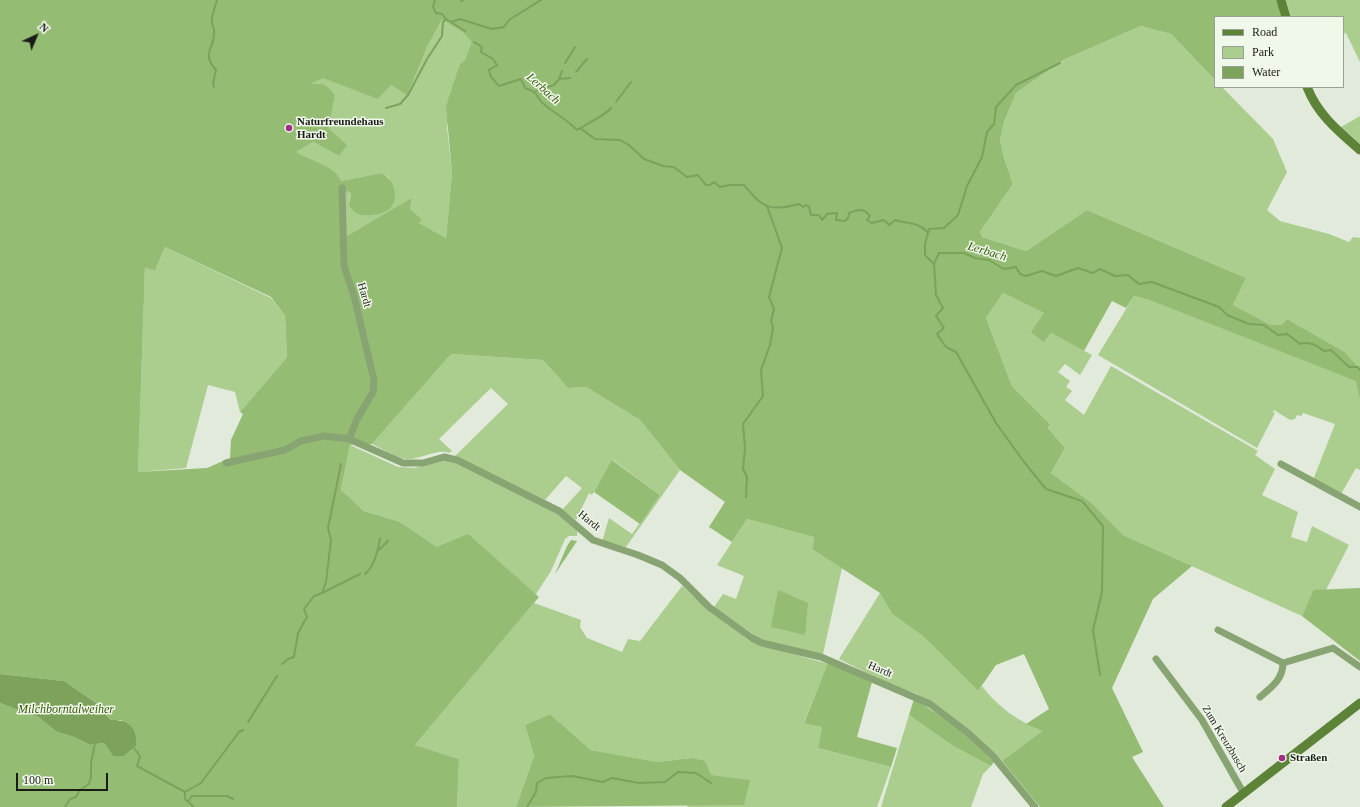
<!DOCTYPE html>
<html>
<head>
<meta charset="utf-8">
<style>
	body { margin:0 }
	#map { position:relative; width:1360px; height:807px; overflow:hidden; background:#e2eadc; font-family:Georgia,serif }
	canvas { display:block }
	.legend { position:absolute; left:1214px; top:16px; width:130px; height:72px; box-sizing:border-box; background:#f0f8ea; border:1px solid #9aa096; margin:0; padding:5px 7px; list-style:none; font-size:12px; color:#191c17 }
	.legend li { display:flex; align-items:center; gap:8px; height:20px }
	.legend b { width:20px; border:1px solid #9aa096 }
	.north { position:absolute; left:16px; top:16px; width:40px; height:40px; -webkit-text-stroke:3px #f0f8ea; paint-order:stroke; rotate:44deg; font-size:11px; font-weight:700; line-height:16px; text-align:center; color:#191c17 }
	.north::after { content:''; display:block; margin:auto; width:14px; height:18px; background:#191c17; clip-path:polygon(50% 0,100% 100%,50% 72%,0 100%) }
	.scale { position:absolute; left:16px; top:773px; width:92px; height:18px; box-sizing:border-box; border:2px solid #191c17; border-top:0; padding-left:5px; font-size:12px; line-height:14px; white-space:nowrap; color:#191c17; -webkit-text-stroke:3px #f0f8ea; paint-order:stroke }
</style>
</head>
<body>
<div id="map">
<canvas width="1360" height="807"></canvas>
<ul class="legend">
<li><b style="height:5px;background:#5c8337"></b>Road</li>
<li><b style="height:11px;background:#abce8f"></b>Park</li>
<li><b style="height:11px;background:#7ca25b"></b>Water</li>
</ul>
<div class="north">N</div>
<div class="scale">100 m</div>
</div>
<script>
const ctx = document.querySelector('canvas').getContext('2d');
ctx.lineJoin = 'round';
function fill(path, color) { ctx.fillStyle = color; ctx.fill(path, 'evenodd'); }
function trace(path, color, width, dash) { ctx.strokeStyle = color; ctx.lineWidth = width; ctx.lineCap = dash ? 'butt' : 'round'; ctx.setLineDash(dash || []); ctx.stroke(path); }
function write(font, color, halo, rows, align = 'center') {
  ctx.font = font + ' Georgia,serif'; ctx.lineWidth = 3; ctx.setLineDash([]); ctx.textBaseline = 'middle'; ctx.strokeStyle = halo; ctx.fillStyle = color; for (const [text, x, y, turn = 0] of rows) {
    ctx.save(); ctx.translate(x, y); ctx.rotate((+turn || 0) * Math.PI / 180); ctx.textAlign = isNaN(turn) ? turn : align; if (halo) ctx.strokeText(text, 0, 0); ctx.fillText(text, 0, 0); ctx.restore();
  }
}
const green = new Path2D(`
	M459,0l16,40 -10,20 -5,4 -13,63 5,46 -6,65 -27,-15 -9,-14 2,-10 -67,38v-43l2,-3 4,2 -2,8 11,13h15l19,-26 -6,-11 -7,-4 -40,8 -21,-17 -16,-6 -9,-6 18,-10 26,14 -10,-27 6,-34 -30,-9 18,-9 21,8h47l15,9 21,-47 15,-29z
	M1286,0h74v62l-14,-29 -3,1v-17h-52z
	M1141,26l30,8 44,46v7h7l51,52 14,33 -20,38 13,11 49,13 20,8 4,-5 7,1v131l-15,-17 -58,-33 -4,6h-12l-38,-20 13,-27 -159,-68 -61,41 -44,-14 -2,-5 33,-48 -9,-26 -4,-18 4,-18 12,-29 47,-33z
	M1360,116v28l-19,-17z
	M165,247l106,51 14,18 2,41 -47,55 -5,-20 -27,-7 -22,83 -48,4 7,-206 10,5z
	M1003,293l41,20v29l7,-9 41,22 -12,20 -15,-11 -7,8 12,9 -4,6 6,4 -7,9 19,15 27,-49 147,85 -3,4 20,14 -13,26 36,17 -7,25 16,5 5,-16 37,19 -23,45h-13l-11,26 -179,-81 -31,-32 -41,-30 14,-25 -17,-20 2,-4 -38,-38 -26,-68z
	M1134,296l15,4 208,81 3,19v70l-4,-2 -15,26 -28,-14 22,-56 -32,-11 -2,3 -4,-1 -2,4 -5,1 -16,-10 -1,2 2,1 -18,35 -159,-93z
	M451,354l92,6 25,28 18,-1 54,33 40,50 -54,77 -24,-5 7,-24 23,16 28,-39 -47,-35 -21,35 -3,-2 -13,27 -14,-10 20,-22 -16,-12 -21,24 -90,-44 53,-52 -17,-16 -52,51 13,12 -3,2c-12,-5 -29,7 -43,6 -11,-1 -24,-11 -34,-15z
	M350,445l48,22 17,1 24,-8h10l92,45 18,10 18,16v5h-8l-4,3 -14,32 -15,23 -99,-47 -37,-25 -36,-11 -23,-21z
	M747,519l67,18 -2,12 30,19 -19,86 -55,-12 -11,-5 -43,-30 9,-13 13,5 8,-23 -27,-11z
	M682,586l19,17 49,38 78,23 -24,58 18,5 -4,21 73,19 -14,40h-190l24,-32 -20,-17 -33,4 -67,-12 -41,-36 -25,11 9,31 -18,51h-59l2,-48 -44,-14 119,-142 47,17 -1,7 7,11 35,14 6,-13 12,2z
	M880,593l12,21 32,23 54,54 4,-5c17,22 35,34 60,45l-40,30 -28,-26 -41,-31 -16,-10 -32,-12 -46,-23z
	M909,715l44,31 38,20 -8,8 -12,33h-90z`);
const forest = new Path2D(`
	M0,0h1277l5,17h-67v63l-44,-46 -30,-8 -78,34 -47,33 -12,29 -4,18 4,18 9,26 -33,48 2,5 44,14 61,-41 159,68 -13,27 38,20h11l5,-6 58,33 15,17v31l-4,-19 -207,-81 -15,-4 -8,12 -14,-7 -28,50 -33,-18 -7,9 -13,-10 13,-19 -41,-20 -17,25 26,68 38,38 -2,4 17,20 -14,25 41,30 31,32 69,31 -39,33 -41,89 31,64 -11,5 32,50h-124l-38,-46 40,-30 -16,-7 23,-15 -25,-55 -28,11 -18,26 -54,-54 -32,-23 -12,-21 -68,-44 2,-12 -67,-18 -15,23 -23,-15 16,-25 -45,-32 -40,-50 -54,-33 -18,1 -25,-28 -92,-6 -79,90 -22,1 -9,45 23,21 36,11 37,25 31,-13 71,63 -124,148 44,14 -2,48h-457v-104l23,9 5,3 9,1 20,16 17,5 16,8 14,-2 9,13h11l12,-10 -15,-26h-10l-4,-4 -2,-7 -41,-28 -64,-7zM442,19l21,13 9,10 -7,18 -5,4 -14,42 6,67 -6,65 -27,-15 3,-3 -12,-11 2,-11 -67,39v-43l2,-3 4,2 -2,12c2,4 5,7 9,9 8,3 27,1 33,-7 9,-11 2,-29 -10,-34l-40,8c-6,-16 -32,-20 -45,-29l17,-10 26,14 8,-11 -18,-16 6,-34c-10,-12 -10,-11 -25,-11l13,-6 55,21 13,-14 16,10 20,-48zM165,247l106,50 14,19 2,41 -47,55 3,2 -12,26 -1,18 -23,10 -69,4 7,-205 10,4z
	M612,460l48,35 -20,29 -46,-32z
	M571,540l6,1 -22,33 12,-28z
	M1360,588v73l-58,-45 11,-26z
	M778,590l30,13 -3,32 -34,-8z
	M828,663l44,19 -15,55 40,11 -6,19 -73,-19 4,-21 -18,-4z
	M914,699c30,18 56,38 80,63l-3,4 -38,-20 -44,-31z
	M550,714l41,36 67,12 33,-4 14,3 6,14 39,5 -6,25 -228,2 18,-51 -9,-31z`);
const water = new Path2D(`
	M0,674l64,7 41,28 2,7 4,4c17,-1 27,8 25,26l-12,10h-11l-9,-13 -14,2 -16,-8 -17,-5 -20,-16 -9,-1 -5,-3 -23,-9z`);
const stream = new Path2D(`
	M435,0l-2,7 3,6 6,1 4,5 19,12
	M461,1l2,-1
	M451,22l9,-3 32,10 12,-2 5,-7 32,-20
	M474,42l8,5 -1,5 12,7 4,6 -8,5 2,7 8,9 22,-7 4,9c16,5 10,10 20,17 11,9 22,15 32,25l3,-2 15,11 25,1 9,5 15,14 19,7 11,1 13,10 11,-2 8,10h4l4,-3 6,5 10,-2h14c19,23 25,27 55,19l4,3 3,-2 3,2 2,8h8l3,5 5,-6 10,-1 -1,7 9,1 3,-3 1,-5c10,-4 14,-5 21,3l-3,4 5,3 12,-3 5,5 6,-5c12,4 25,2 33,13l-3,11v11l9,9 5,-11h25l11,5 14,2 15,9 12,-2 4,7 6,2 16,-5 14,5 22,-8 15,5 7,-4 15,7 13,-1 11,9 13,-2 67,25 8,8 22,9 15,1 14,10 9,-1 13,10c9,-3 16,1 24,7l7,-1 18,17h9l2,3
	M565,63l10,-16
	M576,72l11,-13
	M559,79l3,-8
	M214,87l-1,-4 3,-13c-16,-18 0,-22 -2,-40 0,-3 -3,-6 -2,-9 0,-7 3,-14 5,-21
	M536,91l18,-6 5,-6 11,-1
	M616,102l15,-20
	M386,108l14,-4 8,-9 19,-36 15,-23 1,-14 3,-3
	M581,128c10,-7 22,-11 30,-20
	M928,233l1,-4 15,-1 14,-13 9,-29 15,-29 5,-25 7,-8 2,-17 20,-22 44,-22
	M934,264l2,31 7,13 -7,8 8,12 -7,6 9,13 10,5 40,71 28,39 22,27 36,12 21,25 -1,66 -9,38 7,45
	M746,497l1,-20 -4,-8 2,-21 -2,-24 20,-28 -2,-26 9,-25 3,-17 -2,-7 3,-12 -5,-12 13,-49 -15,-42
	M379,550l9,-9
	M365,574c9,-7 14,-26 15,-36
	M322,593l38,-19
	M282,664l6,-5 6,-2 4,-24 9,-16 -3,-8 10,-13 8,-3 4,-11 5,-42 -3,-12 13,-64
	M248,722l29,-46
	M133,747l7,9 -3,10 48,26v7l9,8
	M185,792l16,-9 38,-51 4,-2
	M188,801l4,-5h35l6,3
	M65,807l5,-8 6,-2 4,-7 9,-6 2,-7v-14l4,-20
	M527,807l9,-15 1,-9 9,-5 26,-2 31,6 9,-4 27,5 26,-1 13,-10 18,1 15,10`);
const minor = new Path2D(`
	M342,188l2,78 10,30 20,84 -1,12 -16,27 -8,20
	M226,463l59,-13 16,-9 23,-5 25,3 54,24h20l21,-6 13,3 102,51 34,29 45,15 24,10 18,13 29,29 43,31 10,5 59,14 109,47 38,29 25,23 42,51
	M1281,464l79,43
	M1218,630l65,33 50,-15 27,19
	M1156,659l46,61 42,74
	M1260,697c12,-10 23,-18 23,-34`);
const secondary = new Path2D(`
	M1281,0l5,17
	M1307,87c11,28 31,44 53,63
	M1226,807l134,-104`);
const markers = [
	[289,128,4,"#a12d87"],
	[1282,758,4,"#a12d87"]
];
const poiNames = [
	["Naturfreundehaus",297,122],
	["Hardt",297,135],
	["Straßen",1290,758]
];
const streetNames = [
	["Hardt",364,295,74],
	["Hardt",589,521,39],
	["Hardt",880,670,23],
	["Zum Kreuzbusch",1224,739,59]
];
const waterNames = [
	["Lerbach",543,89,42],
	["Lerbach",987,252,17],
	["Milchborntalweiher",66,710]
];
fill(green, '#abce8f');
fill(forest, '#94bc73');
fill(water, '#7ca25b');
trace(stream, '#7ca25b', 2);
trace(minor, '#89a473', 7);
trace(secondary, '#5c8337', 9);
for (const [x, y, r, color] of markers) { const dot = new Path2D(); dot.arc(x, y, r, 0, 2 * Math.PI); ctx.fillStyle = color; ctx.fill(dot); trace(dot, '#f0f8ea', 1.5); }
write('bold 11px', '#191c17', '#f0f8ea', poiNames, 'left');
write('11px', '#191c17', '#f0f8ea', streetNames);
write('italic 12px', '#335605', '#f0f8ea', waterNames);
</script>
</body>
</html>
